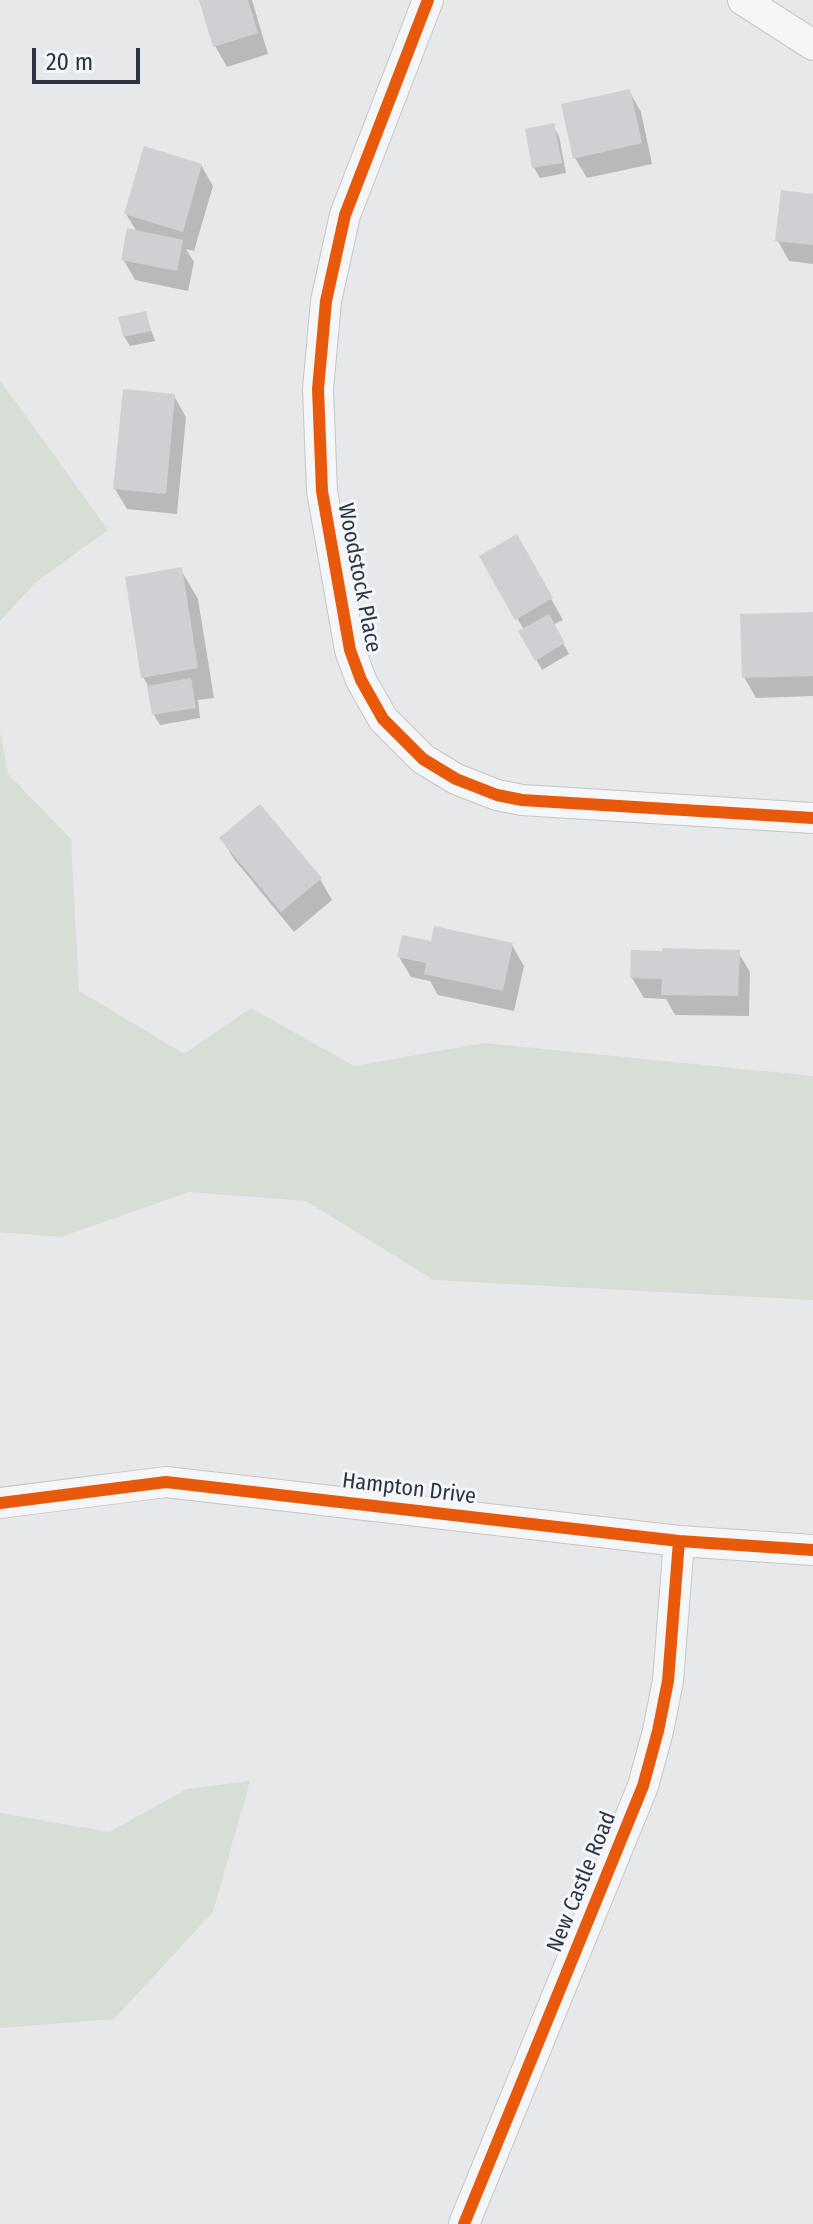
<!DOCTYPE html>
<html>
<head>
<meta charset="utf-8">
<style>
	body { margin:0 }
	#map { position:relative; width:813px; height:2224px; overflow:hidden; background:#e6e8ea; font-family:"Fira Sans Condensed",sans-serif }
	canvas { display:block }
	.scale { position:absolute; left:32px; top:48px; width:108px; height:36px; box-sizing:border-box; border:4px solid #2b3445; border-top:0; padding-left:10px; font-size:24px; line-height:28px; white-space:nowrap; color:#2b3445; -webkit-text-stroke:6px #f4f6f9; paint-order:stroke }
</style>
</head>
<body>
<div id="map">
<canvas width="813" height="2224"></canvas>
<div class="scale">20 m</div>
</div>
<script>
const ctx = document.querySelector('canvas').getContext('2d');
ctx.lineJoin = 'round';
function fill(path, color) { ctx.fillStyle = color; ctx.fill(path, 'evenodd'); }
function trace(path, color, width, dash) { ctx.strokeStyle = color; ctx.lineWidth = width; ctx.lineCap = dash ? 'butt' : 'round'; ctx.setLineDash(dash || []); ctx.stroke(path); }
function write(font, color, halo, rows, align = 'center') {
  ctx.font = font + ' "Fira Sans Condensed",sans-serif'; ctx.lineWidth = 6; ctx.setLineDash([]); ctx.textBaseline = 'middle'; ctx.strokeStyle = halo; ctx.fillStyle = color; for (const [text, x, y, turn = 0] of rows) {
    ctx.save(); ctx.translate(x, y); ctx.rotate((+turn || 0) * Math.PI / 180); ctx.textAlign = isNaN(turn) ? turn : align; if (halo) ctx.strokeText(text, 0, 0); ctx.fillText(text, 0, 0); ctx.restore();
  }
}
const green = new Path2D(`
	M0,380l108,150 -72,52 -36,39z
	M0,730l8,44 63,65 8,152 105,63 67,-46 103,58 130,-23 329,33v224l-379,-20 -128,-79 -117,-9 -128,45 -61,-5z
	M250,1781l-37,131 -99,107 -114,9v-215l109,19 78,-43z`);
const shadow = new Path2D(`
	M201,0h51l16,54 -41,13 -12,-21z
	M629,91l12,21 11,52 -65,14 -12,-20z
	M553,126l6,10 7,37 -26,5 -6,-10 -7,-37z
	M201,165l12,21 -19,65 -8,-2 8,13 -6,29 -53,-11 -12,-21 14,-27 -11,-18z
	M813,196v68l-24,-3 -11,-20z
	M145,313l10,28 -25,5 -6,-10z
	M174,396l12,21 -9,97 -50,-5 -12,-20z
	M516,537l47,83 -10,5 16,29 -27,16 -21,-38 3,-2 -42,-73z
	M181,570l17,29 16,99 -16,2 2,18 -40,7 -6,-10 -5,-28 -6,-10z
	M813,614v82l-57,2 -12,-21z
	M222,839l98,40 12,21 -38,32 -60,-73z
	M512,945l12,21 -10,45 -76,-16 -8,-14 -19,-4 -12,-20z
	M738,952l12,20 -1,44 -74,-1 -9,-16 -22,-1 -12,-20z`);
const building = new Path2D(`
	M199,0h49l10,33 -45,14z
	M630,89l12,54 -69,16 -12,-55z
	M554,123l8,40 -30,5 -7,-39z
	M144,146l58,18 -19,68 -59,-18z
	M781,190l32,4v51l-38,-4z
	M127,228l56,12 -6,31 -56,-11z
	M146,311l5,20 -28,6 -5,-20z
	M123,389l52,5 -9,100 -53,-5z
	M517,534l36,64 -38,22 -36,-64z
	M182,567l16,101 -57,10 -16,-101z
	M813,612v64l-71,2 -2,-64z
	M549,614l16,29 -30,18 -17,-30z
	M191,678l5,30 -44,7 -5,-29z
	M260,804l62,74 -41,34 -62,-74z
	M434,926l79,17 -10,48 -79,-17 2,-11 -29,-6 5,-22 29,6z
	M663,948l77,2 -2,46 -77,-1 1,-16 -32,-1 1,-28 31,1z`);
const minor = new Path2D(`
	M428,0l-83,215 -19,86 -8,88 4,102 28,159 11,30 22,39 40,40 33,20 41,16 25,5 291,18
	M743,0l70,45
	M0,1503l166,-21 513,59 134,9
	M464,2224l179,-438 15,-55 10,-50 11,-140`);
const cycleway = new Path2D(`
	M428,0l-83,215 -19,86 -8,88 4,102 28,159 11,30 22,39 40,40 33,20 41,16 25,5 291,18
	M0,1503l166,-21 513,59 134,9
	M464,2224l179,-438 15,-55 10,-50 11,-140`);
const streetNames = [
	["Woodstock Place",359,578,79],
	["Hampton Drive",409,1489,7],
	["New Castle Road",582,1882,-68]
];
fill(green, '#d6ded6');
fill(shadow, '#0003');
fill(building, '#ced0d3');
trace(minor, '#c4c6c8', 32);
trace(minor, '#f5f6f7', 30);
trace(cycleway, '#e8590c', 12);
write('22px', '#2b3445', '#f4f6f9', streetNames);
</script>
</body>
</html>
